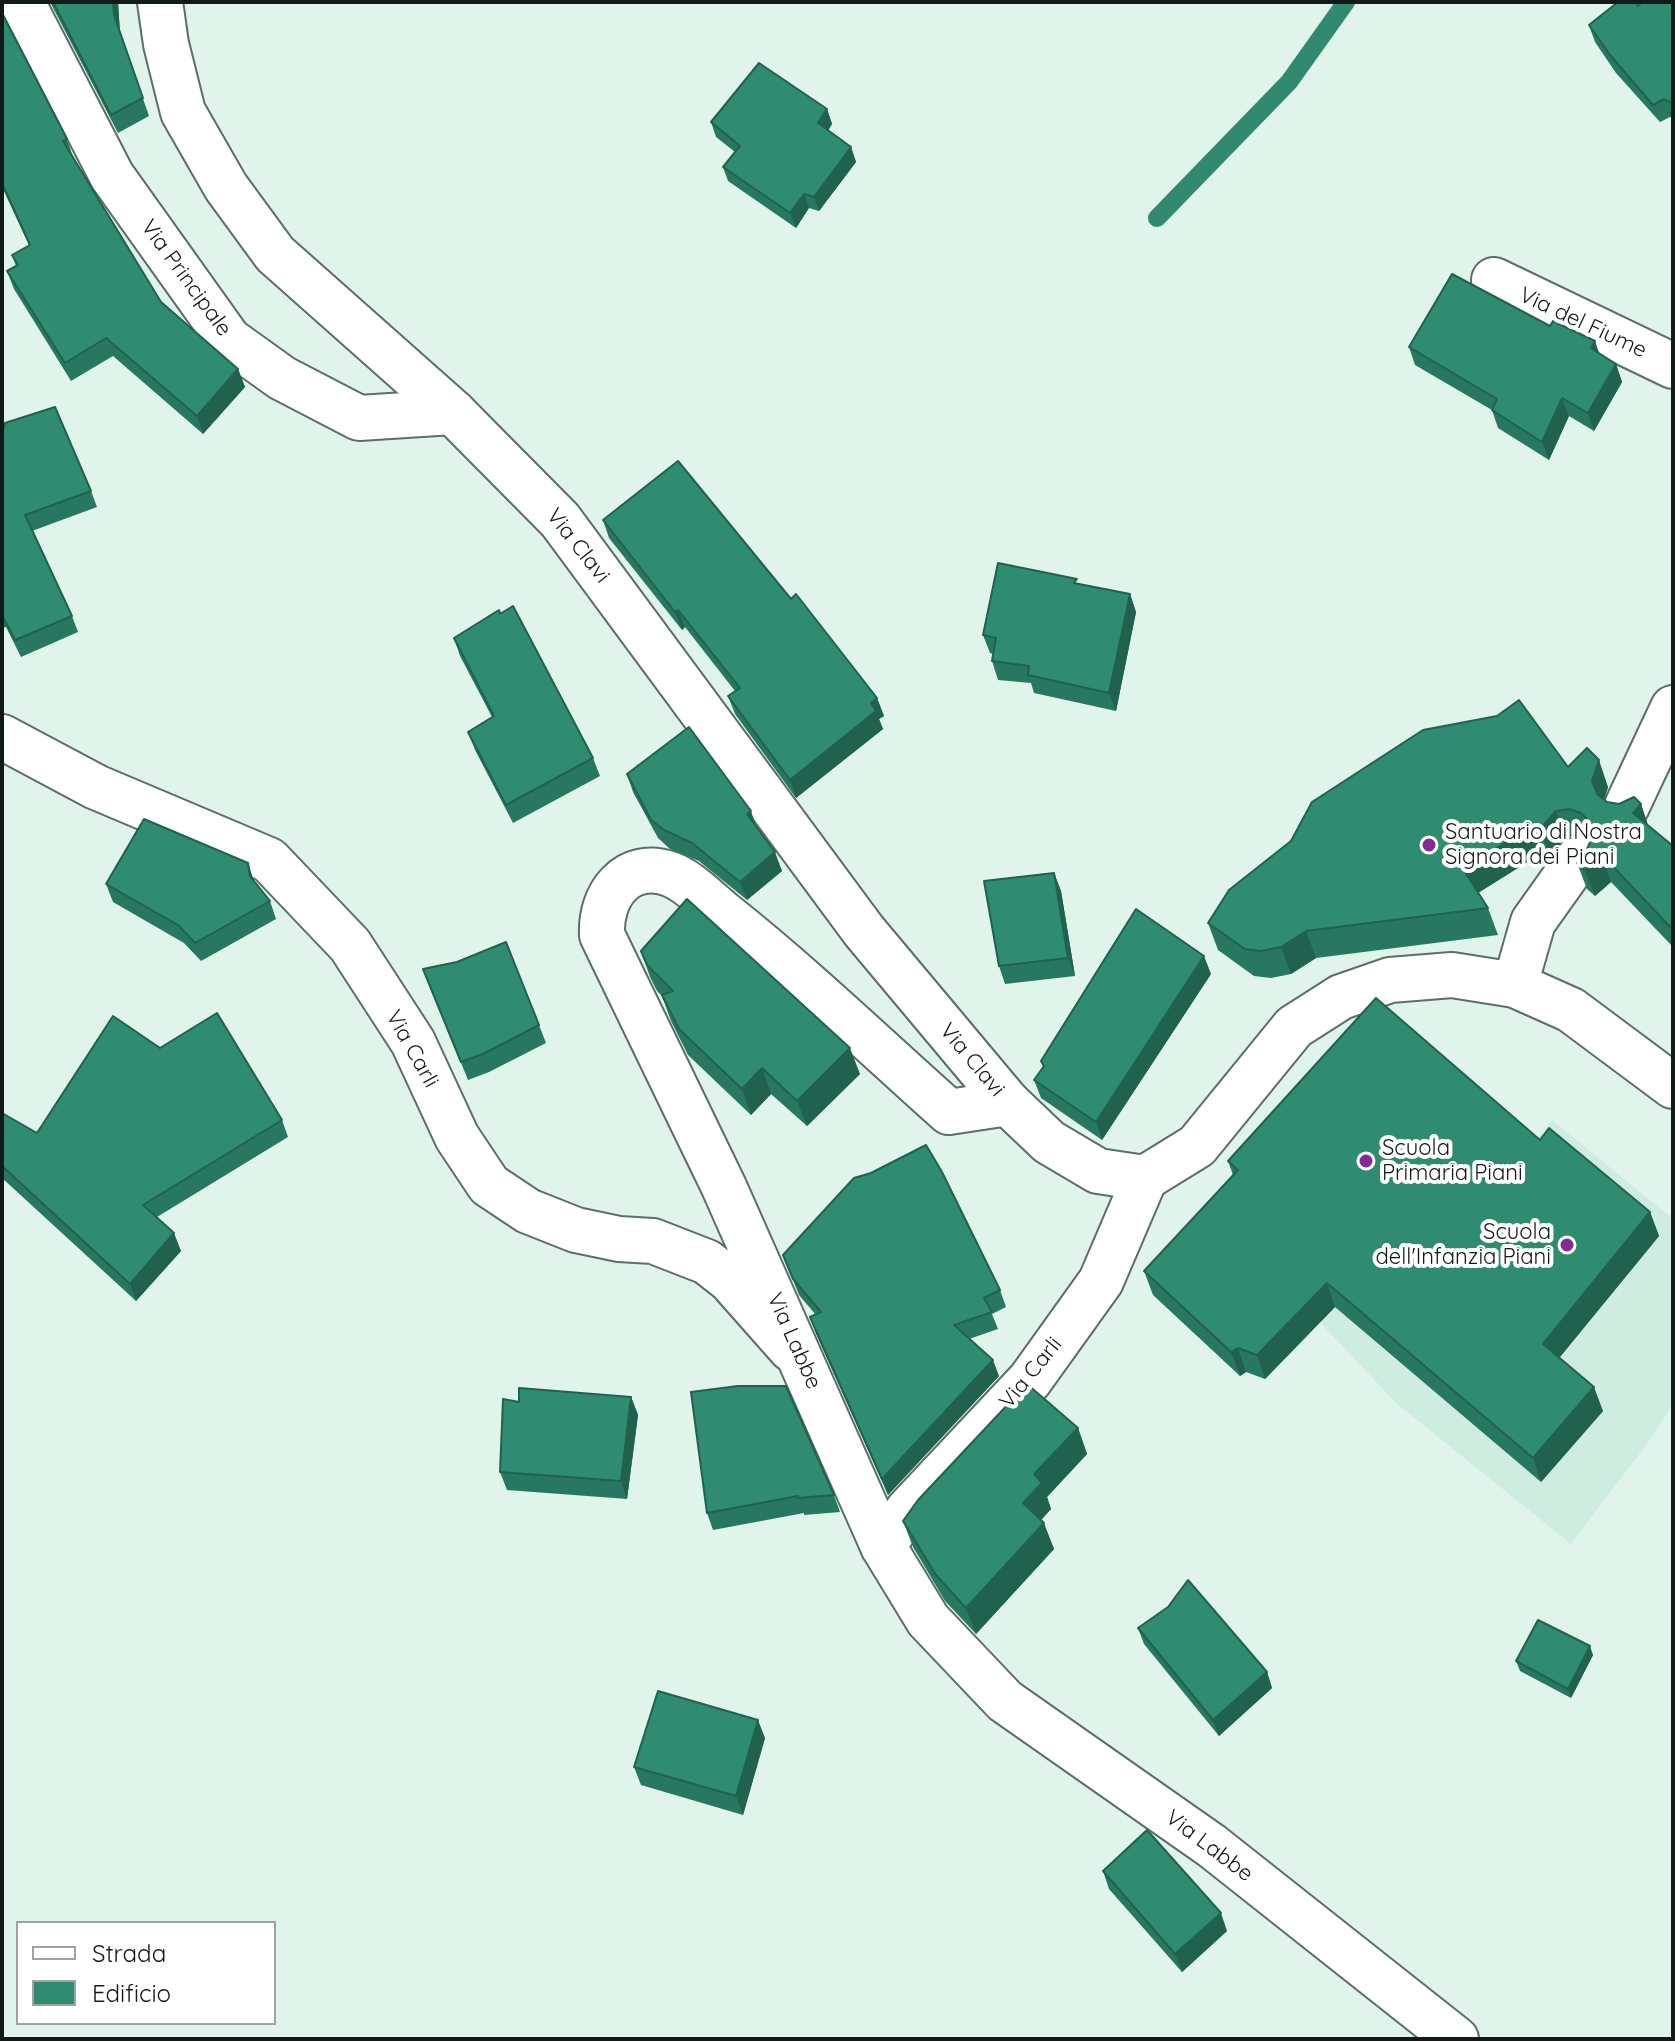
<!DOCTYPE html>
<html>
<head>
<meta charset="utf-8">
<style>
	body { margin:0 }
	#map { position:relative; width:1675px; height:2041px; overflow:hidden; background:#e0f4ec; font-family:Quicksand,sans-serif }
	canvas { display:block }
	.frame { position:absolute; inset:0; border:4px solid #121a17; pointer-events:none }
	.legend { position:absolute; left:16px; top:1921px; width:260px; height:104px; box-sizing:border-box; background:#fff; border:2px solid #a0a3a2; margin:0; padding:10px 14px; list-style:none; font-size:24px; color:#121a17 }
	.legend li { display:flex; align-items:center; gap:16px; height:40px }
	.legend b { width:40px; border:2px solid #a0a3a2 }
</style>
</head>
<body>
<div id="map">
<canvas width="1675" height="2041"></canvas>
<div class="frame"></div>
<ul class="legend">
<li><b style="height:10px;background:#fff"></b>Strada</li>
<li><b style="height:22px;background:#2f8c71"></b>Edificio</li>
</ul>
</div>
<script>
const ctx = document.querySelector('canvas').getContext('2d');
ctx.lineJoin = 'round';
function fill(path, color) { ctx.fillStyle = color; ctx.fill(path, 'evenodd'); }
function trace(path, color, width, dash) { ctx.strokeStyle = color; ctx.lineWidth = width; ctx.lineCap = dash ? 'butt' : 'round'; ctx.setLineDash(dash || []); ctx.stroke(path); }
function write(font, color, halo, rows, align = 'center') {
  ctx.font = font + ' Quicksand,sans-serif'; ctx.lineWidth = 8; ctx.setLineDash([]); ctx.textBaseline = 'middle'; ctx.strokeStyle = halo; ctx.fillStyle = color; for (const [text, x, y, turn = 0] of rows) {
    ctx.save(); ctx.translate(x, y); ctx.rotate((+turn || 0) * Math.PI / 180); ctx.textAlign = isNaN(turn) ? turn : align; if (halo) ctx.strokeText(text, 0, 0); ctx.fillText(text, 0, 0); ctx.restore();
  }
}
const built = new Path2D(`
	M1552,1120l121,99v185l-26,40 -76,100 -175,-141 -96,-102 231,-155z`);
const stream = new Path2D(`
	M1157,218l132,-136 57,-80`);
const pedestrian = new Path2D(`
	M2,737l94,50 173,73 81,85 63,97 44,95 32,48 39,26 48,19 43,9 34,2 54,21 23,18 61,69
	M883,1546l25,-36 122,-130 71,-99 44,-103`);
const minor = new Path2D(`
	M22,2l90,174 117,164 53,38 77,40 94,-6
	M1494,280l179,86
	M1627,806l46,-98
	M1515,985l18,-63 44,-62
	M1008,1103l-59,9c-74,-66 -147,-136 -225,-198 -16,-13 -35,-33 -54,-40 -44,-15 -70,22 -68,61l122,252 159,359 45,74 77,81 207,145 244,193`);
const secondary = new Path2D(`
	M160,2l6,42 17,68 43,75 49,67 178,158 107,108 304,411 144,172 41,39 49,29 47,7 52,-32 97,-119 47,-30 49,-17 62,-5 63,10 56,25 102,76`);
const wall = new Path2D(`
	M50,2h68l2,31 29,83 -31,17z
	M1673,2v116l-3,-1 -10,5 -44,-49 -21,-31 -6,-17 49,-19z
	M2,13l65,126 6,18 88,145 77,67 7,18 -42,47 -90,-78 -42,25 -57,-92 -7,-18 9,-5 -4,-11 17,-10 -27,-58z
	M827,109l5,15 -4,7 23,16 5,15 -37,49 -10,-3 -13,20 -68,-47 -5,-14 12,-15 -19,-15 -5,-15z
	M1550,326l45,15 4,13 17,10 6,18 -28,49 -25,-15 -20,44 -51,-32 -6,-18 -77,-45 -6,-18z
	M2,429l89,62 6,16 -65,24 40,85 6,16 -57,25 -15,-30 -4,1z
	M603,520l188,79 86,99 7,18 -5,3 4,10 -87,69 -61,-84 -7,-18 7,-5 -50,-64 -3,3 -73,-92z
	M1079,584l51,10 6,18 -20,99 -82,-18 -3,-10 -33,-3 -6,-19 1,-7 -3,-1 -7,-18z
	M500,614l93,144 7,18 -87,47 -38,-73 -7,-18 24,-15 -32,-61 -6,-18z
	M1568,767l40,20 -4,13 3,2 12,2h22l7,22 25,20v101l-62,-65 -16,14 -8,-7 -10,-26 11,-16 3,-8 -12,-4 -13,3 -16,17 -5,-4 -67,42 10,15 10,27 -182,23 -25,16 -20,4 -17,-2 -36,-26 -10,-27z
	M627,774l130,53 25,44 -35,29 -48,-39 -29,-12 -12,-11 -25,-46z
	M1054,873l7,18 14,85 -70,8 -6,-18z
	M255,883l15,18 6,18 -75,42 -17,-18 -71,-41 -7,-18z
	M641,951l219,123 -53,52 -36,-32 -20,21 -63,-60 -17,-34 -9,-25 -5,-5 -7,-14z
	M423,969l116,56 7,18 -57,29 -21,8z
	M1211,974l-109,166 -61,-42 -7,-18 9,-13 -2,-6z
	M160,1048l122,72 6,17 -131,80 24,34 -45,50 -134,-123v-65l35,20z
	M1540,1140l110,72 9,24 -100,122 44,53 -62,71 -206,-175 -70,72 -19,-7 -6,4 -87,-81 -9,-24 89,-96 -5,-14z
	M783,1255l217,35 6,17 -14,7 6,15 -29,10 30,37 -111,119 -72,-161 -6,-17 6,-2 -17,-20z
	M691,1392l143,103 6,17 -36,3v-2l-91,17 -6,-17z
	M631,1397l7,18 -11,84 -120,-9 -7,-18 19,-70z
	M1078,1428l9,26 -40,43 4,12 -10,11 13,29 -78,85 -31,-33 -32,-54 -10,-26z
	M1138,1628l129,44 5,16 -53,48 -75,-92z
	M1593,1655l-22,43 -51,-27 -4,-10z
	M765,1738l-22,77 -102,-30 -7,-18z
	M1103,1871l124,60 -45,41 -73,-83z`);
const shadedWall = new Path2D(`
	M113,2h5l2,31 29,83 -35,-101z
	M827,109l5,15 -9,14 -5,-15z
	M851,147l5,15 -37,49 -5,-14z
	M804,194l5,14 -13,20 -6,-15z
	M1595,341l6,18 -10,-11z
	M1616,364l6,18 -28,49 -6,-18z
	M238,369l7,18 -42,47 -6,-18z
	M1562,398l7,18 -20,44 -7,-18z
	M1130,594l6,18 -20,99 -7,-18z
	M678,610l7,17 -3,3 -7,-18z
	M877,698l7,18 -5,3 4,10 -87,69 -6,-18z
	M1599,760l9,27 -6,20 -10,-26z
	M1641,804l9,27 -17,-18z
	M751,811l6,18 -10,-15z
	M1556,811l10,27 -16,17 -10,-26z
	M1535,824l10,27 -72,45 -10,-27z
	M775,852l7,19 -35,29 -7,-18z
	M1602,855l9,27 -16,14 -10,-26z
	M248,863l6,18 2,13 -6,-18z
	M1054,873l7,18 14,85 -7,-18z
	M1306,931l10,27 -25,16 -10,-27z
	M1204,956l7,18 -109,166 -6,-18z
	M850,1048l10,26 -53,52 -10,-25z
	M762,1068l9,26 -20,21 -9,-26z
	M1650,1212l9,24 -108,132 -8,-24z
	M174,1233l7,18 -45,50 -6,-17z
	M1327,1283l8,24 -70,72 -8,-24z
	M1238,1348l8,24 -6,4 -9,-24z
	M993,1360l6,16 -111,119 -6,-16z
	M1594,1387l9,24 -62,71 -8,-24z
	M631,1397l7,18 -11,84 -6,-18z
	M1078,1428l9,26 -40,43 4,12 -18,20 -10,-26 11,-29z
	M1044,1523l10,26 -78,85 -10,-26z
	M1590,1646l3,9 -22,43 -3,-9z
	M1267,1672l5,16 -53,48 -6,-16z
	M758,1720l7,18 -22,77 -7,-19z
	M1221,1913l6,18 -45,41 -7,-18z`);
const building = new Path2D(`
	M53,2h60l1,13 29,83 -32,17z
	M1618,2h17l3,4 4,-4h31v102l-9,-5 -11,6 -43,-50 -21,-30z
	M2,13l65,126 -4,2 98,161 77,67 -41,47 -91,-78 -41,25 -58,-92 11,-6 -6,-10 18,-10 -28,-62z
	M759,63l68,46 -9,14 33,24 -37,50 -10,-3 -14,19 -67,-46 17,-21 -29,-24z
	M1452,274l98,52 3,-5 42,20 -4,7 25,16 -28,49 -26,-15 -20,44 -50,-32 5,-11 -88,-52z
	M55,407l36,84 -66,24 47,101 -57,24 -13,-25v-186l2,-1 1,-5z
	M678,461l113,138 5,-5 81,104 -6,5 5,8 -86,69 -62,-84 12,-8 -62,-78 -3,2 -72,-92z
	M998,563l79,16 -3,4 56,11 -21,99 -81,-18 1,-9 -37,-5 4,-23 -13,-3z
	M513,606l80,152 -87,47 -38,-73 26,-16 -40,-78 45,-28 1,4z
	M1519,700l49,67 19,-19 12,12 -7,21 5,13 10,8 12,2 15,-7 7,7 -8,9 40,33v84l-71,-75 -17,15 -8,-7 11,-16 4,-12 -2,-13 -9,-9 -12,-4 -13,2 -16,18 -5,-5 -72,45 25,39 -182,23 -25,16 -20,4 -16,-2 -37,-26 21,-33 62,-49 21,-39 111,-72 74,-14z
	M689,727l62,84 -4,3 28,38 -35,30 -48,-39 -28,-13 -13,-10 -24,-46z
	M144,819l104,44 2,13 20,25 -75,42 -17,-18 -72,-41z
	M1054,873l14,85 -69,8 -15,-85z
	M687,899l163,149 -53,53 -35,-33 -20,21 -63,-60 -17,-34 11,-4 -26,-26 -6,-14z
	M1136,909l68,47 -108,166 -62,-42 10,-14 -3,-5z
	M506,942l33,83 -56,29 -22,8 -38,-93 34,-7z
	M1376,998l164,142 9,-12 101,84 -107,132 51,43 -61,71 -206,-175 -70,72 -19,-7 -7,4 -87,-81 94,-101 -10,-9z
	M217,1013l65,107 -139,85 31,28 -44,51 -128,-118v-53l35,20 76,-117 47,32z
	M926,1145l16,27 58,118 -16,8 8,14 -38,13 39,35 -111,119 -72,-162 11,-5 -28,-33 -10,-24 71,-77 17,-5z
	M1027,1384l51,44 -44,46 8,9 -19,20 21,20 -78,85 -30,-33 -33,-54 15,-21z
	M738,1386h48l48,109 -36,3v-2l-91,17 -16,-121z
	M519,1388l112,9 -10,84 -121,-9 3,-73 16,3z
	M1188,1580l79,92 -54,48 -75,-92 30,-21z
	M1538,1620l52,26 -22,43 -52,-28z
	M658,1691l100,29 -22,76 -102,-29z
	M1147,1830l74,83 -46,41 -72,-83z`);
const markers = [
	[1429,845,8,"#842a97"],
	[1366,1161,8,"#842a97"],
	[1567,1245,8,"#842a97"]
];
const streetNames = [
	["Via Principale",186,278,54],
	["Via del Fiume",1583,323,25],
	["Via Clavi",578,546,52],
	["Via Carli",412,1049,61],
	["Via Clavi",972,1060,50],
	["Via Labbe",794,1341,66],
	["Via Carli",1031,1373,-51],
	["Via Labbe",1209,1846,37]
];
const poiNames = [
	["Santuario di Nostra",1445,832],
	["Signora dei Piani",1445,857],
	["Scuola",1382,1148],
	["Primaria Piani",1382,1173],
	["Scuola",1551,1232,"right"],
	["dell'Infanzia Piani",1551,1257,"right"]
];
fill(built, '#cfece0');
trace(stream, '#318a70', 18);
trace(pedestrian, '#5c6e67', 48);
trace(minor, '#5c6e67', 48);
trace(secondary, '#5c6e67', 48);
trace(pedestrian, '#fff', 44);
trace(minor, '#fff', 44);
trace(secondary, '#fff', 44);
fill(wall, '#287861');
fill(shadedWall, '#21624f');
fill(building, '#2f8c71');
trace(building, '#21624f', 2);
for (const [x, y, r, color] of markers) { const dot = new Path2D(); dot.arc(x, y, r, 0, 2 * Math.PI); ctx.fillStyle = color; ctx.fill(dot); trace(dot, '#fff', 3); }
write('22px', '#121a17', '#fff', streetNames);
write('22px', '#121a17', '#fff', poiNames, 'left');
</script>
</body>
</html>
